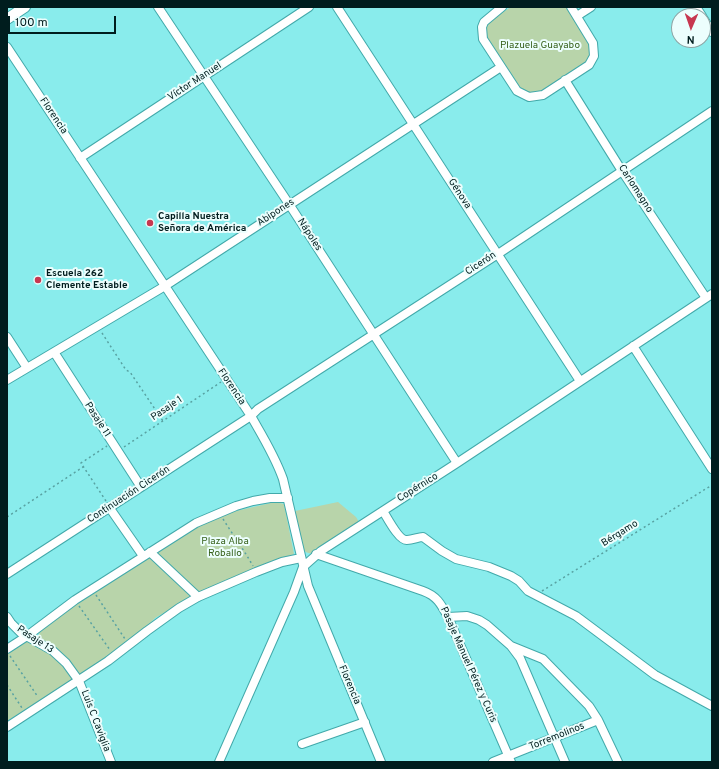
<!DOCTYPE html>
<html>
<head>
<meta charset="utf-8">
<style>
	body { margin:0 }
	#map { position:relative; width:719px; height:769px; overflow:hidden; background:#89ecec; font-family:Overpass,sans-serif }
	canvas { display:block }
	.frame { position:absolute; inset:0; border:8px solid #001d1e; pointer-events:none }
	.north { position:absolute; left:671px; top:8px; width:40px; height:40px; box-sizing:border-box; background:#ecfefd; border:1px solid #8ea4a4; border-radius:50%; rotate:182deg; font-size:11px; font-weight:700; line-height:16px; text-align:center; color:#001d1e }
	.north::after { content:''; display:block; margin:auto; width:14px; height:18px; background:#c73750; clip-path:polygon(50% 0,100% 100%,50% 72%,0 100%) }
	.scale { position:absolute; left:8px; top:16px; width:108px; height:18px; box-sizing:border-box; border:2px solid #001d1e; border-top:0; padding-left:5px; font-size:12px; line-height:14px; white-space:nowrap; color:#001d1e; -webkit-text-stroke:3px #ecfefd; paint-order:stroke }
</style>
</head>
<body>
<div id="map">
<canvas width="719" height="769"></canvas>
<div class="frame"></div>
<div class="north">N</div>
<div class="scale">100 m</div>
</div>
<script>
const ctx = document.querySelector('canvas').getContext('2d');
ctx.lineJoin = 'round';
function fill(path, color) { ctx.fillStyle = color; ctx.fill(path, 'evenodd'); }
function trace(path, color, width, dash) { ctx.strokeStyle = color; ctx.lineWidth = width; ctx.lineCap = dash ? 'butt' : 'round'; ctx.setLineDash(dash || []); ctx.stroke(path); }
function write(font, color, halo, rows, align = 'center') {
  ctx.font = font + ' Overpass,sans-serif'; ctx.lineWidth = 4; ctx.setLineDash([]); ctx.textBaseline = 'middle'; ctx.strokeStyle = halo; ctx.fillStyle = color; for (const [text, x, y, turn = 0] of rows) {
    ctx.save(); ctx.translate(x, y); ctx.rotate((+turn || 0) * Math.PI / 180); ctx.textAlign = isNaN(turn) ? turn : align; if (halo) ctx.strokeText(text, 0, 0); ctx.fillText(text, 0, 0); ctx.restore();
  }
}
const green = new Path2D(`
	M511,7h56l24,37 -1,13 -3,4c-11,9 -45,34 -57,33 -4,-1 -7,-4 -10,-7l-32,-48c-2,-6 -2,-12 1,-18z
	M275,502l9,2 10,50 -92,37 -47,27 -13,14 -62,45 -73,44v-70l31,-15 3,-6 25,-19 79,-53 43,-27 23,-11 25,-9z
	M338,502l18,15 3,5 -44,31c-6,1 -9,0 -13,-5l-7,-37z`);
const path = new Path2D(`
	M102,333l24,37 4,2 33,49
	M124,447l97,-65
	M106,501l-25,-38 26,-17
	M7,517l76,-50
	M223,519c10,16 21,31 30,47
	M542,591l170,-106
	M96,595l29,44
	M79,606l31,44
	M10,656l28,41
	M7,685l15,23`);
const minor = new Path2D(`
	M158,7l131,197 168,259
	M337,7l243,374
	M502,7l-18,15 -2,5 1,12 34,52 12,6 14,-2 46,-30 5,-9 -1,-13 -22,-36
	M696,7l6,9
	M577,16l14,-9
	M703,18l9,14
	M7,47l244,369c12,21 24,40 32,63l25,107 73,176
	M565,80l57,91 84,127
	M80,158l229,-151
	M7,337l20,31
	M633,346l79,123
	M54,352l87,135
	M7,380l158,-94 336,-219
	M109,507l34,49
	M383,511c4,6 16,30 24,29 6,0 11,-3 16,-3l19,14 14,8 33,8 22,9 8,5 9,10 48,25 79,59 57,31
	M150,552l48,45
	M316,554l107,37c14,5 18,13 25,26l63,145
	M7,574l244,-158 7,-7 240,-155 214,-143
	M7,617l4,6 10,10 32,18 13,12 13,18 32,81
	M448,617l19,-1 12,4 8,5 24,21 32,13 46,47 9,14 20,42
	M511,646l9,12 45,104
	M7,649l20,-13 48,-36 121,-77 40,-17 17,-5 17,-3h18
	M7,727l101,-66 39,-30 32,-23 19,-11 58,-25 26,-10 19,-4
	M302,744l63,-22
	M219,762l75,-170 9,-25 18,-16 136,-88 255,-169
	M493,762l105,-42`);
const major = new Path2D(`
	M7,19l18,-12`);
const markers = [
	[150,223,4,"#c73750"],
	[38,280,4,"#c73750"]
];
const parkNames = [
	["Plazuela Guayabo",540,46],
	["Plaza Alba",225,542],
	["Roballo",225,554]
];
const streetNames = [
	["Víctor Manuel",195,82,-33],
	["Florencia",53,116,56],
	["Carlomagno",635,189,57],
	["Génova",459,194,57],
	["Abipones",276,213,-33],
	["Nápoles",309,235,57],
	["Cicerón",481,264,-33],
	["Florencia",231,387,56],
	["Pasaje 1",167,409,-34],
	["Pasaje 11",97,420,57],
	["Copérnico",418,488,-32],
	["Continuación Cicerón",129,495,-33],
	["Bérgamo",620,534,-32],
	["Pasaje 13",35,640,33],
	["Pasaje Manuel Pérez y Curis",468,665,66],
	["Florencia",349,685,67],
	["Luis C Caviglia",95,721,69],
	["Torremolinos",557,737,-22]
];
const poiNames = [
	["Capilla Nuestra",158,217],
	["Señora de América",158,229],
	["Escuela 262",46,274],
	["Clemente Estable",46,286]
];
fill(green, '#b8d4aa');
trace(minor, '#42a9aa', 10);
trace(major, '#42a9aa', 12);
trace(path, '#58a2a2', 1.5, [2, 3]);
trace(minor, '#fff', 8);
trace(major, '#fff', 10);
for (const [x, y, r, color] of markers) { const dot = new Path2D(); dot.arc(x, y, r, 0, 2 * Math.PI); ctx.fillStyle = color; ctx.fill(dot); trace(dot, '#ecfefd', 1.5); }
write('10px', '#355f18', '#ecfefd', parkNames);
write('10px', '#001d1e', '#ecfefd', streetNames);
write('bold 10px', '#001d1e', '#ecfefd', poiNames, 'left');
</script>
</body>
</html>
